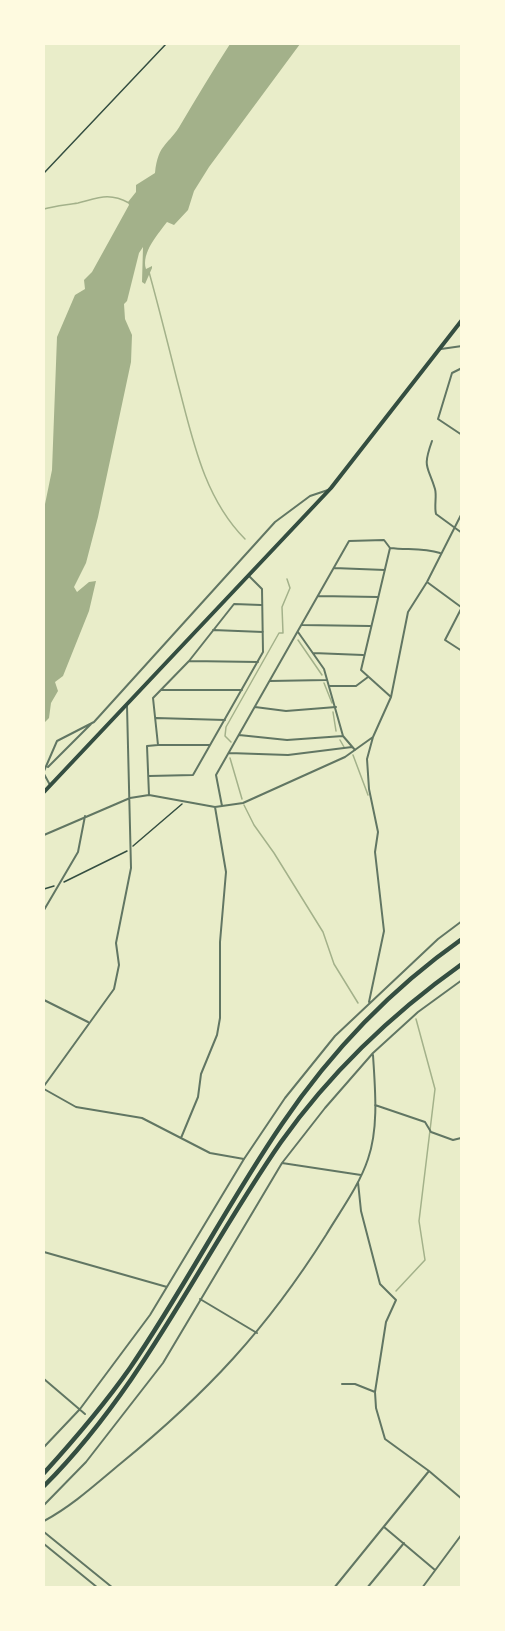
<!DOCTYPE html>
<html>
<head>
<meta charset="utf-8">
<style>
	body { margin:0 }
	#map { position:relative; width:505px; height:1631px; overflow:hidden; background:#e9edc9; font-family:"Varela Round",sans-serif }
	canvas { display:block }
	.frame { position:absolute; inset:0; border:45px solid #fefae0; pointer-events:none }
</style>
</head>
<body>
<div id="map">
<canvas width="505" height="1631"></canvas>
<div class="frame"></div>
</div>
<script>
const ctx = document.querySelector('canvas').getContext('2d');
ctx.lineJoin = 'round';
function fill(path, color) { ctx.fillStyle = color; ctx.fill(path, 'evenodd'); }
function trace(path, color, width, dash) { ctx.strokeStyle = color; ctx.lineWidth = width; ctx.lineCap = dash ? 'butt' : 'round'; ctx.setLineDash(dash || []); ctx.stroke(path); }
const water = new Path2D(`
	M230,44h70l-91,123 -15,24 -6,19 -14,15 -7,-3c-9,12 -26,31 -21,47l6,-3v2l-7,16 -3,-2 1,-35 -4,6 -12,48 -3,3 1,15 7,16 -1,27 -33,155 -12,46 -12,24 3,5 12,-10 7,-1 -7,30 -26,65 -8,6 3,9 -7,12 -2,15 -5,5v-214l8,-39 5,-133 18,-42 10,-6 -1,-9 8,-8 37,-67 -1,-3 8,-10v-7l19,-12c3,-30 14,-28 26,-49 16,-27 32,-54 49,-80z`);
const stream = new Path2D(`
	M44,209c11,-3 23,-4 34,-6 20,-5 31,-11 51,0
	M149,272c10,36 19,72 28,108 15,56 26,117 68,159
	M298,640l24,35
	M324,683l8,20
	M333,712l3,19
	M340,740l4,7
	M231,742l-6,-6 1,-9 53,-94h4l-1,-26 8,-19 -3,-9
	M353,755l15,40
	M230,758l12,41
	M244,805l10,20 20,28 49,79 11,32 24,39
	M396,1291l29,-31 -6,-39 16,-132 -19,-70`);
const path = new Path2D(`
	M44,173l122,-129
	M133,846l49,-42
	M64,882l63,-31
	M44,889l10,-3`);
const minor = new Path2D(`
	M441,349l21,-3
	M462,368l-10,5 -14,46 24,16
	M432,441c-10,28 -4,24 3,48 2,7 -1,17 1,25l26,19
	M390,548c18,2 33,0 50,5
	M334,568l51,2
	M427,582l34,25
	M318,596l60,1
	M462,607l-17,33 17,11
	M302,625l68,1
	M213,630l50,2
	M298,632l26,37 19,67 12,14
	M313,653l50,2
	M189,661l69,1
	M270,681l56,-1
	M329,686h27l12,-9
	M161,690h81
	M255,707l31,4 50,-4
	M156,718l69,2
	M239,735l48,5 56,-4
	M158,745h51
	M229,753l59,2 64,-8
	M48,767l43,-43
	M44,771l13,-30 37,-19 181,-200 35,-26 18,-6
	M44,774l6,11
	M149,776l44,-1 70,-123 -1,-63 -13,-13
	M149,795l-2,-49 11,-1 -5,-47 36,-37 45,-57 27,1
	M222,806l-6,-31 133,-234 35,-1 6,8 -29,122 30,27
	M44,835l86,-37 19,-3 66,12 28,-4 102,-46 28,-20
	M44,910l34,-58 7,-36
	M44,1000l44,22
	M369,1002l15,-71 -9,-79 3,-20 -9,-43 -2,-30 6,-22 18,-40 17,-85 19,-30 35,-69
	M44,1086l70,-97 5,-24 -3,-22 15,-75 -4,-162
	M44,1089l32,18 66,11 68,35 34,6
	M375,1105l50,17 6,10 22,8 8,-2
	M181,1138l17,-41 3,-23 16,-39 3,-17v-76l6,-70 -11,-65
	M282,1163l79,12
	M358,1182l3,29 19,73 16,16 -10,22 -11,70 1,16 9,31 44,32 33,28
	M44,1252l123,35
	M200,1299l57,34
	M44,1379l41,35
	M342,1384h13l20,8
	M44,1447l36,-38 70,-94 94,-156 41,-61 50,-62 103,-97 24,-18
	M44,1505l42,-43 77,-99 119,-200 43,-55 48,-55 45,-41 44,-32
	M44,1521c28,-15 52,-37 76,-57 87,-71 146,-134 206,-229 15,-25 33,-49 42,-76 11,-32 7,-71 5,-104
	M384,1527l51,43
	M44,1532l69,56
	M44,1544l54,44
	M334,1588l95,-117
	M367,1588l37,-45
	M422,1588l40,-54`);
const trunk = new Path2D(`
	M44,792l287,-304 131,-168`);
const motorway = new Path2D(`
	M44,1473c30,-33 60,-68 86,-105 54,-79 98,-165 152,-244 48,-71 109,-135 180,-185
	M44,1486c100,-100 157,-229 237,-344 49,-69 112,-129 181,-178`);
fill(water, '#a3b18a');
trace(stream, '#a3b18a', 1.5);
trace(path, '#344e41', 1.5);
trace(minor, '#617663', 2);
trace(trunk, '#344e41', 4);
trace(motorway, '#344e41', 4.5);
</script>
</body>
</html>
